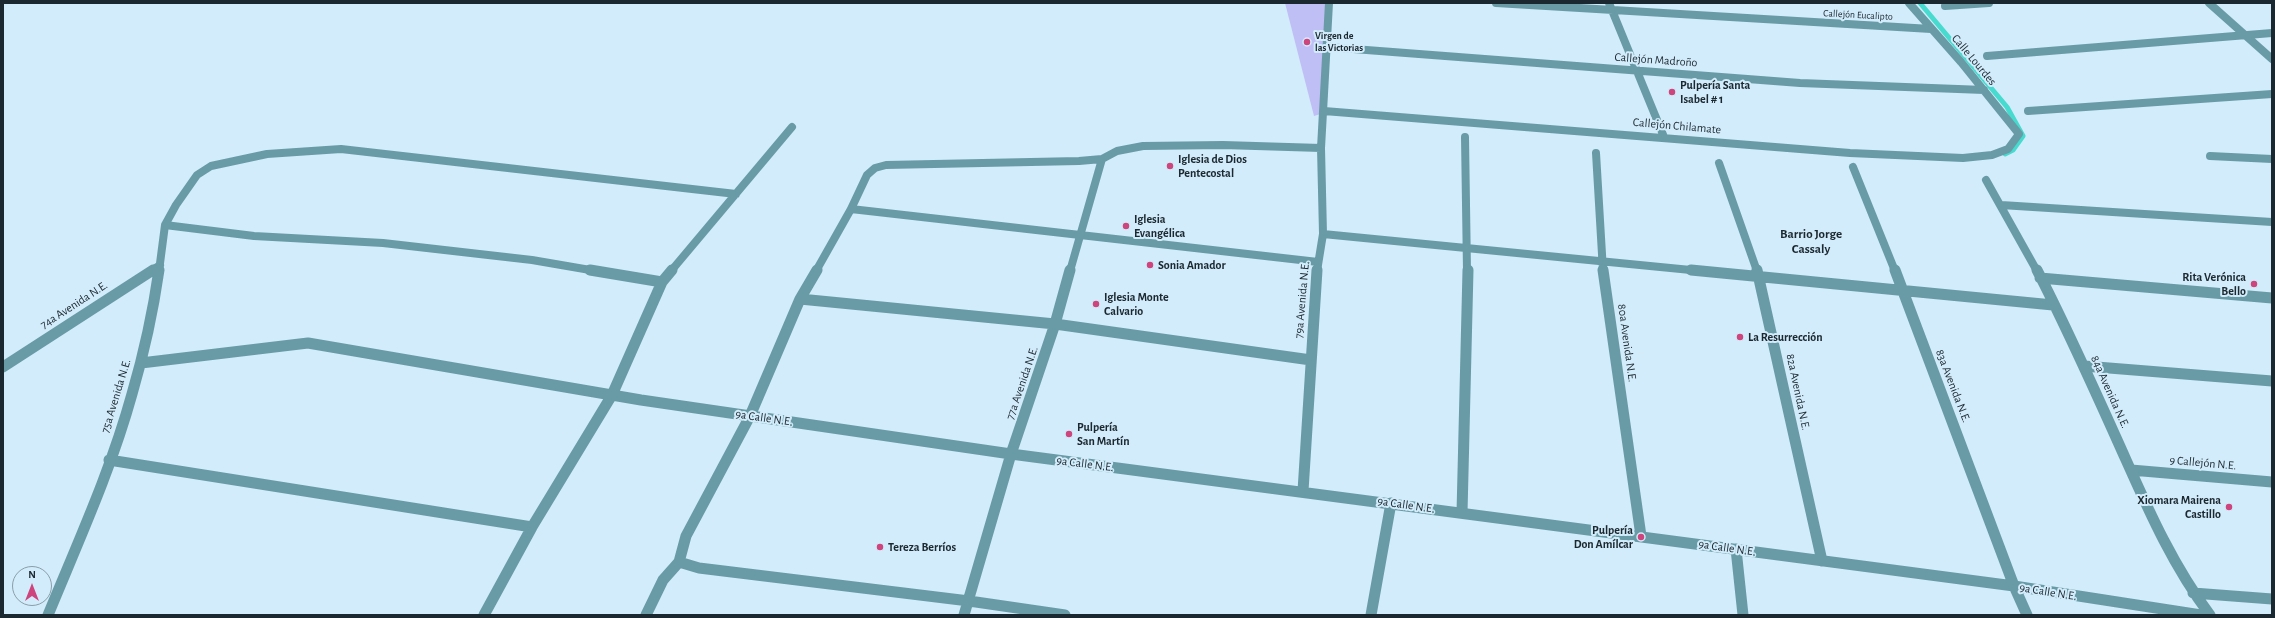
<!DOCTYPE html>
<html>
<head>
<meta charset="utf-8">
<style>
	body { margin:0 }
	#map { position:relative; width:2275px; height:618px; overflow:hidden; background:#d2ecfb; font-family:"Alegreya Sans",sans-serif }
	canvas { display:block }
	.frame { position:absolute; inset:0; border:4px solid #1c282f; pointer-events:none }
	.north { position:absolute; left:12px; top:566px; width:40px; height:40px; box-sizing:border-box; background:#d2ecfb; border:1px solid #899ea9; border-radius:50%; rotate:0deg; font-size:11px; font-weight:700; line-height:16px; text-align:center; color:#1c282f }
	.north::after { content:''; display:block; margin:auto; width:14px; height:18px; background:#ce447d; clip-path:polygon(50% 0,100% 100%,50% 72%,0 100%) }
</style>
</head>
<body>
<div id="map">
<canvas width="2275" height="618"></canvas>
<div class="frame"></div>
<div class="north">N</div>
</div>
<script>
const ctx = document.querySelector('canvas').getContext('2d');
ctx.lineJoin = 'round';
function fill(path, color) { ctx.fillStyle = color; ctx.fill(path, 'evenodd'); }
function trace(path, color, width, dash) { ctx.strokeStyle = color; ctx.lineWidth = width; ctx.lineCap = dash ? 'butt' : 'round'; ctx.setLineDash(dash || []); ctx.stroke(path); }
function write(font, color, halo, rows, align = 'center') {
  ctx.font = font + ' "Alegreya Sans",sans-serif'; ctx.lineWidth = 4; ctx.setLineDash([]); ctx.textBaseline = 'middle'; ctx.strokeStyle = halo; ctx.fillStyle = color; for (const [text, x, y, turn = 0] of rows) {
    ctx.save(); ctx.translate(x, y); ctx.rotate((+turn || 0) * Math.PI / 180); ctx.textAlign = isNaN(turn) ? turn : align; if (halo) ctx.strokeText(text, 0, 0); ctx.fillText(text, 0, 0); ctx.restore();
  }
}
const green = new Path2D(`
	M1285,3h43l-4,110 -10,3z`);
const stream = new Path2D(`
	M1920,3l87,104 16,29 -10,14 -8,4`);
const streetFar1 = new Path2D(`
	M1496,3l435,26
	M1609,3l55,134
	M2209,3l63,56
	M1945,6l44,-3
	M1327,47l473,36 184,7
	M1987,56l285,-23
	M1324,111l526,42 113,5 29,-3 16,-6 11,-15 -58,-72 -52,-59
	M2028,111l244,-17
	M1465,137l2,134
	M1596,153l7,118
	M2210,156l62,3
	M1719,163l38,108
	M1853,167l42,104
	M1986,180l51,91
	M2001,205l271,17
	M851,209l467,53
	M165,225l89,11 129,7 149,17 64,11
	M1323,234l378,37
	M151,271l9,-6
	M159,271l6,-46 11,-20 21,-30 14,-9 56,-12 74,-5 395,45
	M671,271l121,-144
	M816,271l35,-62 16,-34 8,-7 11,-3 193,-4 23,-2 15,-8 26,-5 80,-1 98,3
	M1070,271l32,-112
	M1317,271l6,-37 -2,-86 8,-145`);
const street = new Path2D(`
	M590,270l72,12
	M1603,270l38,266
	M1691,270l362,35
	M1757,270l65,291
	M1895,270l119,316 13,29
	M2037,270c29,56 55,114 81,172 27,60 52,120 92,173
	M2040,278l232,20
	M800,299l255,25 256,36
	M141,363l167,-20 333,57 370,54 1003,132 187,29
	M2084,366l188,15
	M3,367l150,-97
	M109,460l423,67
	M2131,470l141,12
	M1303,491l14,-221
	M1462,513l6,-243
	M1736,549l7,66
	M679,562l20,6 270,33 96,14
	M2193,593l79,6
	M48,615c30,-73 63,-145 84,-221 12,-41 21,-82 27,-124
	M484,615l48,-88 80,-132 50,-113 10,-12
	M646,615l17,-35 16,-18 7,-26 64,-120 50,-117 17,-29
	M964,615l47,-161 44,-130 15,-54
	M1371,615l20,-112`);
const markers = [
	[1307,42,4,"#ce447d"],
	[1672,92,4,"#ce447d"],
	[1170,166,4,"#ce447d"],
	[1126,226,4,"#ce447d"],
	[1150,265,4,"#ce447d"],
	[2254,284,4,"#ce447d"],
	[1096,304,4,"#ce447d"],
	[1740,337,4,"#ce447d"],
	[1069,434,4,"#ce447d"],
	[2229,507,4,"#ce447d"],
	[1641,537,4,"#ce447d"],
	[880,547,4,"#ce447d"]
];
const farStreetnames = [
	["Callejón Eucalipto",1858,15,3]
];
const farPoinames = [
	["Virgen de",1315,36],
	["las Victorias",1315,48]
];
const streetNames = [
	["Callejón Madroño",1656,60,4],
	["Calle Lourdes",1974,60,50],
	["Callejón Chilamate",1677,126,5],
	["79a Avenida N.E.",1302,300,-85],
	["74a Avenida N.E.",74,305,-33],
	["80a Avenida N.E.",1627,343,82],
	["77a Avenida N.E.",1022,383,-71],
	["83a Avenida N.E.",1953,386,69],
	["82a Avenida N.E.",1798,392,78],
	["84a Avenida N.E.",2110,392,66],
	["75a Avenida N.E.",116,396,-73],
	["9a Calle N.E.",764,418,8],
	["9 Callejón N.E.",2203,463,5],
	["9a Calle N.E.",1085,464,7],
	["9a Calle N.E.",1406,505,8],
	["9a Calle N.E.",1727,548,8],
	["9a Calle N.E.",2048,592,9]
];
const poiNames = [
	["Pulpería Santa",1680,85],
	["Isabel # 1",1680,99],
	["Iglesia de Dios",1178,159],
	["Pentecostal",1178,173],
	["Iglesia",1134,219],
	["Evangélica",1134,233],
	["Sonia Amador",1158,265],
	["Rita Verónica",2246,277,"right"],
	["Bello",2246,291,"right"],
	["Iglesia Monte",1104,297],
	["Calvario",1104,311],
	["La Resurrección",1748,337],
	["Pulpería",1077,427],
	["San Martín",1077,441],
	["Xiomara Mairena",2221,500,"right"],
	["Castillo",2221,514,"right"],
	["Pulpería",1633,530,"right"],
	["Don Amílcar",1633,544,"right"],
	["Tereza Berríos",888,547]
];
const neighbourhoodNames = [
	["Barrio Jorge",1811,234],
	["Cassaly",1811,249]
];
fill(green, '#bfbff6');
trace(stream, '#46dbce', 5);
trace(streetFar1, '#689ba5', 8);
trace(street, '#689ba5', 11);
for (const [x, y, r, color] of markers) { const dot = new Path2D(); dot.arc(x, y, r, 0, 2 * Math.PI); ctx.fillStyle = color; ctx.fill(dot); trace(dot, '#d2ecfb', 1.5); }
write('10px', '#1c282f', '#d2ecfb', farStreetnames);
write('bold 10px', '#1c282f', '#d2ecfb', farPoinames, 'left');
write('12px', '#1c282f', '#d2ecfb', streetNames);
write('bold 12px', '#1c282f', '#d2ecfb', poiNames, 'left');
write('bold 13px', '#1c282f', '#d2ecfb', neighbourhoodNames);
</script>
</body>
</html>
